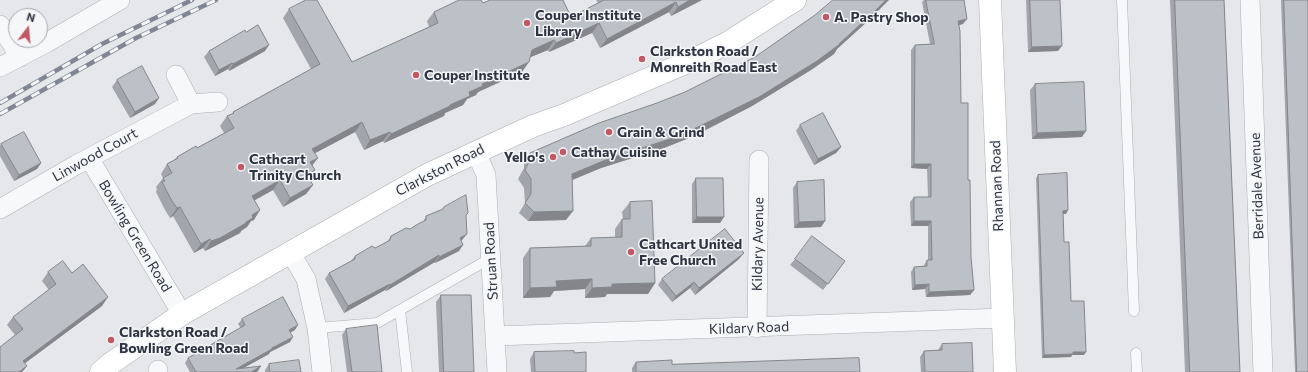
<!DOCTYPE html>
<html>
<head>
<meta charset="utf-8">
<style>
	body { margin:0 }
	#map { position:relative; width:1308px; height:372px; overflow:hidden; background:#e5e7eb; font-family:Commissioner,sans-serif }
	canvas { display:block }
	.north { position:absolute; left:8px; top:8px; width:40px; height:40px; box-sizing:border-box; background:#f4f6f8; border:1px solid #a5a8af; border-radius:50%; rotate:16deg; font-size:11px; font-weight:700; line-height:16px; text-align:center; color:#2e3441 }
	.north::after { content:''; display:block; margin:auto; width:14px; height:18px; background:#c05965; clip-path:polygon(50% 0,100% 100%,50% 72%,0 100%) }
</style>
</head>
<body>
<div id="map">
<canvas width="1308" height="372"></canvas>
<div class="north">N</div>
</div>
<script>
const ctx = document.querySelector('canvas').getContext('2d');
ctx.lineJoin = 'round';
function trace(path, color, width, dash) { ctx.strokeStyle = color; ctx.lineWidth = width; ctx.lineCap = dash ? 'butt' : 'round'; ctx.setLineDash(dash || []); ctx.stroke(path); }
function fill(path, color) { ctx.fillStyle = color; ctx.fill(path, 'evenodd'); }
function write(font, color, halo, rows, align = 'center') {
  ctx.font = font + ' Commissioner,sans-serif'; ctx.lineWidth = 3; ctx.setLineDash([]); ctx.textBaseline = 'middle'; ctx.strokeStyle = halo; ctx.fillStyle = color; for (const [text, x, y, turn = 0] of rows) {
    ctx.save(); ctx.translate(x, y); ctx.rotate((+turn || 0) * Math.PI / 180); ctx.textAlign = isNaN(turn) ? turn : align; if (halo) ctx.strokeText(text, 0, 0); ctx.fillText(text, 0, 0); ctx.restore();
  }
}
const lane = new Path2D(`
	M1122,0l12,311
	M400,310l7,62
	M317,328l60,-5 114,-65
	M1136,353l1,19`);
const street = new Path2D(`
	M1250,0l13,372
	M0,25l20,32
	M0,67l46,-24 74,-43
	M176,75l15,29
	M476,152l10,23 11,197
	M89,158l93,156
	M0,209l76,-44 115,-61 27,-2
	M290,252l16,27 11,49 5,44
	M757,328l2,-168
	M495,336l508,-18
	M158,370v2`);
const secondary = new Path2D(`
	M990,0l15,372
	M101,372l9,-8 72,-50 245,-139 106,-49 31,-11 133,-57 32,-16 66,-42`);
const rail = new Path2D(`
	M0,103l102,-59 90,-44
	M0,114l136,-76 80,-38`);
const wall = new Path2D(`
	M596,0h106l-31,16 -2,-4 -69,36 -8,-15 -43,19 -1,-2 -18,7 -8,15 -44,20 -2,3 -9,4 -4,6 -18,8 -1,3 -60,27 -1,-2 -19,9 -9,-18 -40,21 -3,12 3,5 -6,8 4,7 -7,9 -23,13 -10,-17 -18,10 -1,20 -3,1 -4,6 -6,4 -1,2 -27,14 -8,4 -2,-3 -9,5 -21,-37 -3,2 -5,-8 -9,-18 1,-3 -1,-2 7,-9 -2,-4 6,-10 7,-4 3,-3 20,-9 27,-15 -4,-7 7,-10 5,-2 1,-2 78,-43 -28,-51 6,-9 63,53 77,-35 -2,-6 7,-9 49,-9 88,14 27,-14z
	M924,0h2l37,24 -4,1 2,78 7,77 3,77 3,33 -4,5 -44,2 -1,-8 -13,1 -1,-18 3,-5h10v-2l3,-5h1v-34h-17l-1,-24 4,-5h14l-1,-28 -16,-1v-118l4,-5 15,-1 -8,-42z
	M1026,0h34l-2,51 -30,1z
	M1170,0h54l16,372h-55z
	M1281,0h27v372h-13z
	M869,20l-32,29 -3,5 -23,16 -59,36 -58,30 -30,12 -63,20 -29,12 -6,40 -38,1 -9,-8 6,-10 -1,-15 -6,-9 6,-11v-6l6,-9z
	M246,32l19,19 -36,20 -1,-2 -13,7 -11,-19 5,-6z
	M117,80l38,24 -25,14 -18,-31z
	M1035,84l47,53 -50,2 -2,-49z
	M800,125l41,22 -5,6 -22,12 -18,-34z
	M1,144l40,19 -4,6 -23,12 -14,-25v-10z
	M1038,175l28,39h-3l1,28 7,59 13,54h-12l-1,2 -29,1 -6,-180z
	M696,178l28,39 -4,6h-28v-39z
	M797,182l28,39 -4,6 -27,1 -1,-40z
	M630,202l25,81 -7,11h-41l-2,3 -20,1v-9l-31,2 -4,6 -27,1v-40l7,-10 55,-2 6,-8h24v-9l7,-10h1l-1,-7z
	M444,207l22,8 -4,25 -1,1 -2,10 -24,12v-1l-49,29 -1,-1 -41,23 -19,-34 4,-6 22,-12 4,-5 20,-8 12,-6 4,-6 19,-7 13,-7 3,-6 16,-6z
	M739,259l-44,36 -5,-7 -18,14 -14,-17 4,-6z
	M795,259l50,2 -22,29 -33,-25z
	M48,272l24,1 30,33 -78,58 3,2 -5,6h-22l15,-37 -8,-10 6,-8 36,-27 -7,-9z
	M441,295l33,77h-35l-3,-70z
	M242,319l53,11 -5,2v10l-20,10 -1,2 -27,15 16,2 -2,1h-66l-5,-9 3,-5 53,-30 -3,-4z
	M346,329l36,43h-35l-5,-37z
	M942,344l31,28h-52l-1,-15 4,-6 14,-1z
	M534,352l40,1 12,19h-55l-1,-13z
	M636,362l36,2 188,8h-228v-4z
	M269,364l32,8h-36v-2z`);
const shadedWall = new Path2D(`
	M690,0h12l-31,16 7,-9z
	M886,0h3l-20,20 -32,29 -3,5 -23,16 -59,36 -58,30 -30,12 -63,20 -36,15 7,-9 36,-15 231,-115z
	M676,2l-7,10 -69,36 7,-9z
	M967,19l-4,5 -8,2 3,-5z
	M599,23l-7,10 -43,19 7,-9z
	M554,40l-6,10 -22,9 6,-9z
	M269,45l-4,6 -36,20 4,-7z
	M1062,46l-4,5 -30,1 4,-5z
	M529,62l-7,10 -44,20 -2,3 -9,4 -4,6 -18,8 -1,3 -60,27 7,-9 59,-29 19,-13 13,-8z
	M232,63l-4,6 -13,7 4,-6z
	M159,98l-4,6 -25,14 5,-6z
	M362,122l-7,10 -49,26 6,-9z
	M1086,131l-4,6 -50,2 5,-6z
	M390,132l-7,9 -19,9 6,-10z
	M841,147l-5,6 -22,12 4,-6z
	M318,158l-7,9 -1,-5z
	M41,163l-4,6 -23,12 5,-6z
	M914,164h17l-4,5 -16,-1z
	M315,170l-7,10 -1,-5z
	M280,180l-7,10 -27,15 6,-9z
	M313,185l-7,9 -23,13 7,-9z
	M180,207l-7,9 -3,2 7,-10z
	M260,210l-6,10 -3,1 -4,6 -6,4 -1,2 -27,14 -8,4 6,-10z
	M1068,210l-2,4h-5l2,-3z
	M573,211l-7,9 -38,1 6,-9z
	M697,217h27l-4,6h-28z
	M825,221l-4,6 -27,1 5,-6z
	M914,221h17l-3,5h-17z
	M467,234l-5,6 -7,4 5,-6z
	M210,239l-7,9 -9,5 7,-9z
	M463,245l-4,6 -24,12 4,-6z
	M744,253l-5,6 -44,36 4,-7z
	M439,255l-4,7 -49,29 4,-6z
	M592,279l-7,10 -31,2 -4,6 -27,1 7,-10 26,-7z
	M694,282l-4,6 -18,14 4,-6z
	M655,283l-7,11h-41l-2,3 -20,1 7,-10 20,-4z
	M390,284l-5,6 -41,23 4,-7z
	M929,284l-4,5 -13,1 3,-5z
	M974,290l-4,5 -44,2 3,-5z
	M108,297l-6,9 -85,63 6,-8z
	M298,325l-3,5 -9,5 3,-5z
	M293,337l-3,5 -20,10 -1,2 -33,18v-3l36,-21z
	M1073,352h13l-2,3h-12l-1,2 -29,1 2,-3z
	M27,366l-5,6h-3z
	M261,366l-3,5 -2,1h-5z`);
const building = new Path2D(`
	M306,0h11l35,62 86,-39 -4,-11 25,-12h22l2,3 7,-3h73l8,17 33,-17h86l-12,7 -2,-5 -69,37 -8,-16 -43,20 -2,-3 -22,10 -3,12 -47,22 1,2 -14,6 1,4 -20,9v1l-59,28 -1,-2 -20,8 -8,-18 -50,27 6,9 -8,4 5,8 -8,5 6,10 -23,13 -10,-18 -28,16 8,14 -8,5 1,3 -7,4v1l-26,15 -9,3 -1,-2 -9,5 -21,-37 -3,1 -5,-7 -10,-19 3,-1 -2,-3 9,-5 -5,-9 11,-6 -1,-1 19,-11 1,2 37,-20 -7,-12 7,-3 -1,-1 87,-48 -31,-55z
	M833,0h53l-10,10 -37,34h1l-23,17 -58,36 -59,29 -30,13 -62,20 -36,15 1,37 -39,1 -9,-9 6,-9v-15l-6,-9 5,-11v-6l69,-30 58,-20 28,-11 70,-35 60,-42z
	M926,0h38l3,19 -9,2 2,10 1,72h7v77h2l1,77 3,33 -45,2v-8l-14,1 -1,-18 13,-1v-6h5l-1,-39h-17v-24h17v-33h-17l1,-119 19,-1z
	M1030,0h30l2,46 -30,1z
	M1175,0h49l16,372h-50z
	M1284,0h24v372h-11z
	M258,25l11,20 -36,19 -1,-1 -13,7 -10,-19 36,-21 1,2z
	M142,66l17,32 -24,14 -18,-32z
	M1084,82l2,49 -49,2 -2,-49z
	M823,113l18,34 -23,12 -18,-34z
	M24,132l17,31 -22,12 -18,-31z
	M1067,173l1,37 -5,1 1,31h5l2,59h13l2,51h-13v2l-29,1 -6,-180z
	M696,178h27l1,39h-27z
	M824,180l1,41 -26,1 -2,-40z
	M466,195l2,18 -2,2 1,19 -7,4 3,7 -24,12v-2l-49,30v-1l-42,22 -19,-33 26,-14v-3l17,-10 3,2 8,-4 7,-4 1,-4 15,-8 4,1 8,-5 8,-4v-4l17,-7 1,-2z
	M652,201l3,82 -43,1v3l-20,1v-9l-36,2 1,6 -27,1v-40l61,-2v-8l31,-1v-18h8v-17z
	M725,229l19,24 -45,35 -5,-6 -18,14 -14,-17z
	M812,236l33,25 -17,23 -33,-25z
	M63,261l9,12 11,-9 25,33 -85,64 4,5 -8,6h-19v-25l23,-18 -10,-12 43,-33 -8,-12z
	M441,295h30l3,77h-30z
	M283,297l15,28 -9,5 4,7 -21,11v1l-36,20 25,-3 -10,6h-55l-8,-14 57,-33 -3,-6z
	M377,325l5,47h-30l-6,-43z
	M972,343l1,29h-48l-1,-21 18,-1v-6z
	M574,351v2l12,-1v20h-51l-1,-20z
	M859,358l1,14h-224v-10l36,-2v4z
	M299,360l2,12h-31l-1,-8z`);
const markers = [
	[826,17,4,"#c05965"],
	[527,23,4,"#c05965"],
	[642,59,4,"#c05965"],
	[416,75,4,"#c05965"],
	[609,132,4,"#c05965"],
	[563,152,4,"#c05965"],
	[553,157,4,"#c05965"],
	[241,167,4,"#c05965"],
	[631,252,4,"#c05965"],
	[111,340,4,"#c05965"]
];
const poiNames = [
	["Couper Institute",535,15],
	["Library",535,31],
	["A. Pastry Shop",834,17],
	["Clarkston Road /",650,51],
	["Monreith Road East",650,67],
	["Couper Institute",424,75],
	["Grain & Grind",617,132],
	["Cathay Cuisine",571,152],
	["Yello's",545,157,"right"],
	["Cathcart",249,159],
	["Trinity Church",249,175],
	["Cathcart United",639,244],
	["Free Church",639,260],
	["Clarkston Road /",119,332],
	["Bowling Green Road",119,348]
];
const streetNames = [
	["Linwood Court",95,155,-29],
	["Clarkston Road",440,170,-27],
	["Rhannan Road",997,186,-92],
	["Berridale Avenue",1257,186,-92],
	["Bowling Green Road",135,236,59],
	["Kildary Avenue",758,244,-89],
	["Struan Road",491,261,-93],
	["Kildary Road",749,328,-2]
];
trace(lane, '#aaaeb5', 11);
trace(street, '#aaaeb5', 20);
trace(secondary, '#aaaeb5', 23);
trace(lane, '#f7f8f9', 10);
trace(street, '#f7f8f9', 19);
trace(secondary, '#fff', 22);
trace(rail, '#808693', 4.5);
trace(rail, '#f4f6f8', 3, [9]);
fill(wall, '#a2a5ab');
fill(shadedWall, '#84868b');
fill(building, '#bcc0c7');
trace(building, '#84868b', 1);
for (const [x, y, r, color] of markers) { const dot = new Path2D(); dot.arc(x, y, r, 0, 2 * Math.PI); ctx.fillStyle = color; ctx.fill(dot); trace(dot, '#f4f6f8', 1.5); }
write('bold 14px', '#2e3441', '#f4f6f8', poiNames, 'left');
write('14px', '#2e3441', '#f4f6f8', streetNames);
</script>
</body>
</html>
